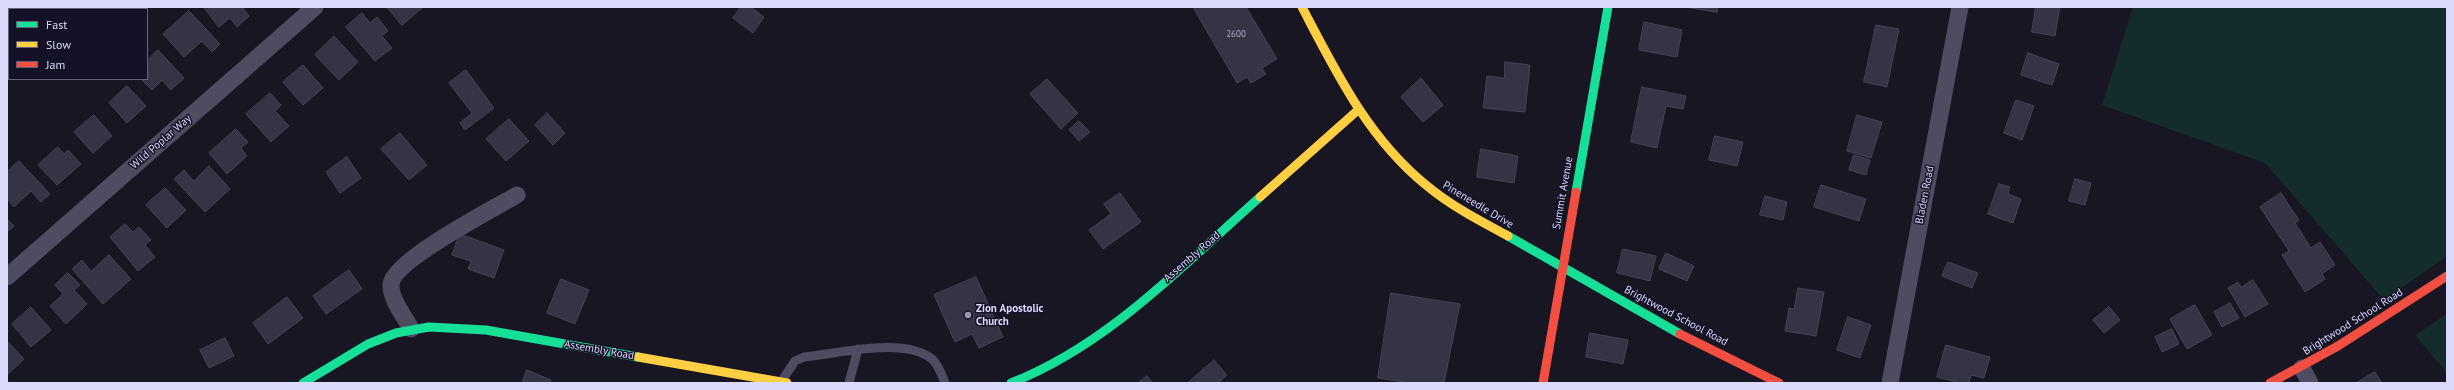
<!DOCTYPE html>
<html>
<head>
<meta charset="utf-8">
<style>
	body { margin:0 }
	#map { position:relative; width:2454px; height:390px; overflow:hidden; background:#181622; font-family:"PT Sans",sans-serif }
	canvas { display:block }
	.frame { position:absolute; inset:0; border:8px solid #dcdafc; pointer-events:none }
	.legend { position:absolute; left:8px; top:8px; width:140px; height:72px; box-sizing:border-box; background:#141226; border:1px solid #64627c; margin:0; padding:5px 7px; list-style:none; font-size:12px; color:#dcdafc }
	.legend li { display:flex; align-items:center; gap:8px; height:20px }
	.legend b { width:20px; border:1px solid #64627c }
</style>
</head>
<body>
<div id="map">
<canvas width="2454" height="390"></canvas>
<div class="frame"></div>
<ul class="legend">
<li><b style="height:5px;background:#16e098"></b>Fast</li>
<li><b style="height:5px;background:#ffcf43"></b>Slow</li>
<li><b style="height:5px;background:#f24e42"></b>Jam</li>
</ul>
</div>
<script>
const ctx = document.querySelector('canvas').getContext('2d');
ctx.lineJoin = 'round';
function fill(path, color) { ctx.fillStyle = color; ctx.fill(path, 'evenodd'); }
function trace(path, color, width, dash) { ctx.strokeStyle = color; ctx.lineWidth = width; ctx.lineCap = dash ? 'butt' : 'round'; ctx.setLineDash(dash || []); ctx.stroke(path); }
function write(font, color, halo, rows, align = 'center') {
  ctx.font = font + ' "PT Sans",sans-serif'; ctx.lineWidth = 3; ctx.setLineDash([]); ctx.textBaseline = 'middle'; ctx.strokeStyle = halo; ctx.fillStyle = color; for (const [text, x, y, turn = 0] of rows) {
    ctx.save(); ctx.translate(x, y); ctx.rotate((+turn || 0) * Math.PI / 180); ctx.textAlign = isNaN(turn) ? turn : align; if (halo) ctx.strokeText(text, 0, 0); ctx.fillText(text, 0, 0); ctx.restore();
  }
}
const green = new Path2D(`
	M2133,7h314v249l-63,44 -119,-137 -163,-58z
	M2447,314v59l-32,-38z`);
const building = new Path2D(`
	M20,7h16l2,2h-17z
	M204,7h38l7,9 -12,11 -7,-9 -11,9z
	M387,7h36l-21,18z
	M741,7h10l13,10 -11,16 -20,-15z
	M1197,7h49l31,52 -15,9 4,6 -15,9 -4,-6 -10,6 -43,-74z
	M1686,7h32l-1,5z
	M2036,7h24l-5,29 -23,-4z
	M189,11l31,33 -8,8 -10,-11 -18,16 -21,-23z
	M362,13l8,10 7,-6 11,14 -6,5 10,12 -17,13 -29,-34z
	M1644,22l38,8 -5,27 -38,-7z
	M1876,25l23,4 -12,58 -23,-5z
	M334,36l24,26 -19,18 -24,-25z
	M158,50l26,28 -13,12 -9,-10 -10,10 -11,-11h6v-18z
	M2028,53l31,11 -7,21 -31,-10z
	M1505,62l25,3 -5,47 -42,-4 4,-32 17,2z
	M303,65l20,23 -20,17 -20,-23z
	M466,70l28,38 -29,22 -5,-7 12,-10 -23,-30z
	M1421,78l22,27 -20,17 -22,-25z
	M1047,79l31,34 -17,16 -31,-35z
	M127,86l19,20 -19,17 -18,-20z
	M1642,87l44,9 -3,13 -17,-3 -9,42 -26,-6z
	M270,93l11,12 -6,6 14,15 -18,16 -25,-28z
	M2016,100l18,6 -12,34 -18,-7z
	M547,113l18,20 -12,12 -18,-20z
	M94,115l18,21 -19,17 -19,-21z
	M1857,115l25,7 -11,36 -24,-7z
	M509,119l20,22 -23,20 -20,-22z
	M1079,121l11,11 -11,9 -10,-11z
	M236,129l12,13 -7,6 6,8 -20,18 -18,-21z
	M400,133l27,32 -18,15 -28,-31z
	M1715,136l28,6 -6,24 -28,-6z
	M58,147l6,7 4,-4 13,14 -24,21 -19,-20z
	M1481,149l37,7 -4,27 -37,-6z
	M1854,155l16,5 -4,15 -17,-5z
	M347,157l14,21 -21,15 -14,-21z
	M19,161l31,33 -9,8 -10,-11 -17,16 -7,-8v-27z
	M209,166l21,23 -25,23 -31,-33 10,-9 10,11z
	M2075,179l16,4 -6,22 -16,-4z
	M1999,184l11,3 -2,7 13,5 -8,24 -25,-9z
	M1821,185l45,14 -7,22 -45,-14z
	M165,188l21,22 -19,18 -21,-23z
	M1120,193l21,29 -38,27 -14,-19 22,-16 -7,-10z
	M2281,193l18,27 -4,3 16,25 9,-6 15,23 -13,9 3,5 -20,13 -23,-37 7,-4 -29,-44z
	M1765,196l22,6 -4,18 -23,-5z
	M7,219l7,7 -7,6z
	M125,224l8,8 6,-5 12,13 -6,5 10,12 -17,14 -28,-34z
	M460,234l44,16 -10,28 -26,-9 3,-8 -19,-6z
	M1623,249l33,7 -6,25 -33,-8z
	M1666,253l28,13 -7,15 -28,-12z
	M109,255l22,24 -28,25 -31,-35 10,-9 9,11z
	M1948,262l30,11 -6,15 -30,-12z
	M349,270l13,19 -36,25 -13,-18z
	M68,273l12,12 -6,5 13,14 -21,20 -16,-18 13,-12 -8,-9z
	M976,277l27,60 -24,11 -7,-14 -17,8 -21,-47z
	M561,279l28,11 -14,34 -28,-11z
	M2253,280l15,24 -23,13 -17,-29 10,-6 3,5z
	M1798,288l26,4 -8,44 -31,-5 4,-23 5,1z
	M1391,293l69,11 -16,79h-34l-32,-5z
	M287,297l16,21 -35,26 -15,-21z
	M2230,303l9,15 -17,9 -8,-15z
	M2195,305l17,30 -25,14 -17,-30z
	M31,307l20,23 -20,17 -19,-23z
	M2109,307l11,13 -16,13 -11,-13z
	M1848,317l23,8 -11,33 -23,-8z
	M2172,329l7,15 -17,8 -7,-15z
	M1590,333l38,7 -5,24 -37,-7z
	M225,338l9,18 -25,12 -9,-18z
	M7,341l17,18 -17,16z
	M1946,345l44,12 -6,21 -13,-3 -2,8h-9l-23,-6z
	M1214,360l13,15 -9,8h-30z
	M527,370l24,10 -1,3h-28z
	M2375,372l7,11h-26z
	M1147,376l6,7h-15z`);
const lane = new Path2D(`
	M781,382l14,-21 9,-4c33,-3 100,-21 128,2 6,5 10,16 13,24
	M849,383l9,-34`);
const street = new Path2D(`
	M7,277l308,-270
	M411,329c-6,-12 -21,-30 -20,-45 3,-24 102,-75 126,-89
	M2302,368l8,15
	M1890,383l70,-376`);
const fast = new Path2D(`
	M1576,192l32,-185
	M1508,236l172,98
	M303,383l65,-39 28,-11 33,-6 57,3 152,27
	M1011,383c97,-38 172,-118 249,-186`);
const slow = new Path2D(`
	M1302,7c34,65 66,131 124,178 25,21 54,36 82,51
	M1260,197l98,-87
	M638,357l149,26`);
const jam = new Path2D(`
	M1680,334l99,49
	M1543,383l33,-191
	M2270,383l68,-37 109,-70`);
const markers = [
	[968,315,4,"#9795b0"]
];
const numberNames = [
	["2600",1236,34]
];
const streetNames = [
	["Wild Poplar Way",161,142,-41],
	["Summit Avenue",1563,193,-80],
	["Bladen Road",1925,195,-79],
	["Pineneedle Drive",1478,205,31],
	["Assembly Road",1192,257,-41],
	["Brightwood School Road",1676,316,28],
	["Brightwood School Road",2353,322,-32],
	["Assembly Road",599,350,10]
];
const poiNames = [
	["Zion Apostolic",976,309],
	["Church",976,322]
];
fill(green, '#152c2c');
fill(building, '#363444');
trace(building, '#454255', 1);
trace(lane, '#4d4c61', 9);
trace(street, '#4d4c61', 17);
trace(fast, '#16e098', 9);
trace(slow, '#ffcf43', 9);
trace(jam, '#f24e42', 9);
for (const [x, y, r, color] of markers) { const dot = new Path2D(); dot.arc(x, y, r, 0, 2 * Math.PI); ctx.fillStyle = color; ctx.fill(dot); trace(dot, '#141226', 1.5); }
write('9px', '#b2b0ce', null, numberNames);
write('11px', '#dcdafc', '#141226', streetNames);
write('bold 11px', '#dcdafc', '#141226', poiNames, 'left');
</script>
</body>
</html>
